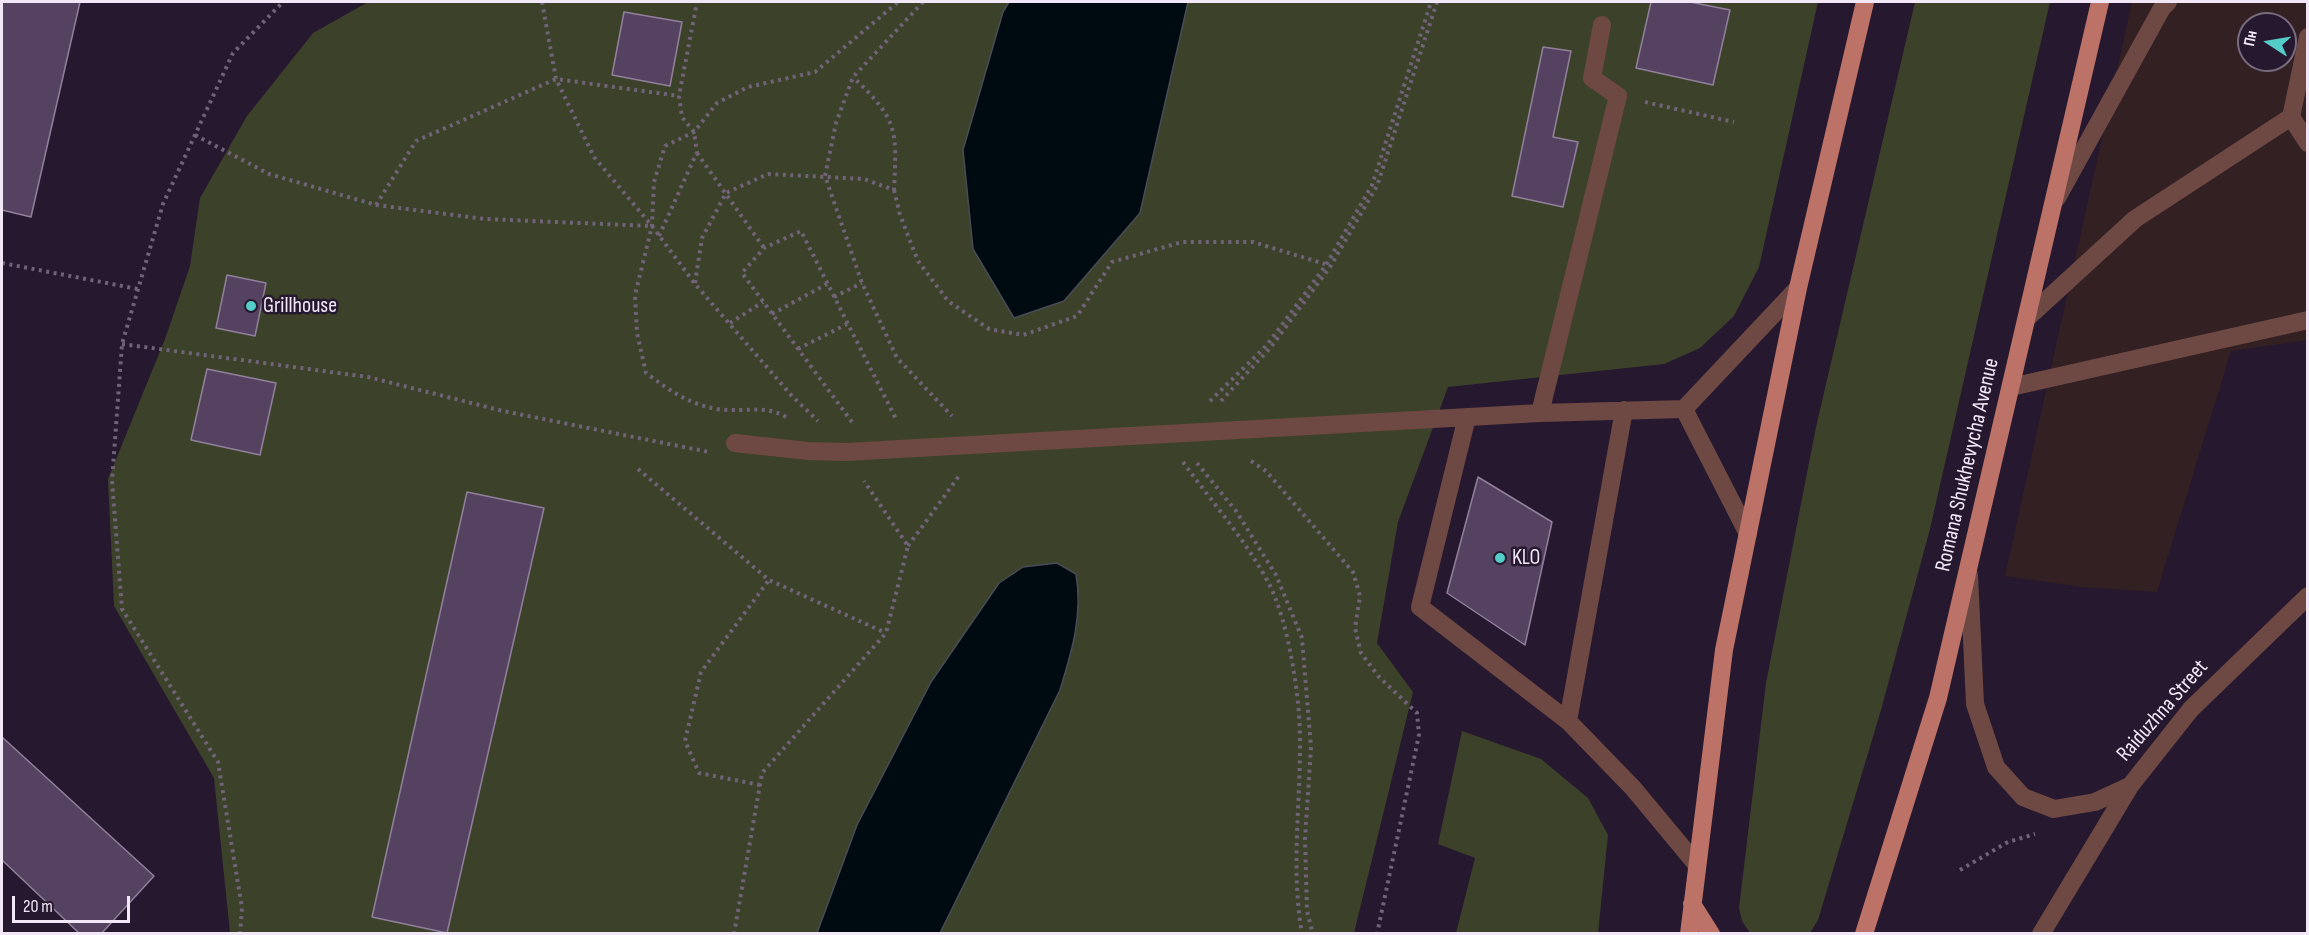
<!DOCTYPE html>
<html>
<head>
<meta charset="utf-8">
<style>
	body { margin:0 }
	#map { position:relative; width:2309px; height:935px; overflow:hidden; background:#26182e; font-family:"Sofia Sans Condensed",sans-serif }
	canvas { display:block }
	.frame { position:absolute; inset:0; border:3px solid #f1e7f7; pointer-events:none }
	.north { position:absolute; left:2237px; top:12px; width:60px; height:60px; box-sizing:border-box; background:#26182e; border:2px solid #776b7e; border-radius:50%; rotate:282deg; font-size:16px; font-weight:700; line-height:24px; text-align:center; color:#f1e7f7 }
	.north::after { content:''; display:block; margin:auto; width:21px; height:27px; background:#54cdc9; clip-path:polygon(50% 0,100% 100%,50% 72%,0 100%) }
	.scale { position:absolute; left:12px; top:896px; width:118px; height:27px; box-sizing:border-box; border:3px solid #f1e7f7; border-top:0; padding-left:8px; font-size:18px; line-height:21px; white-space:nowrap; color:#f1e7f7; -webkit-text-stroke:4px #26182e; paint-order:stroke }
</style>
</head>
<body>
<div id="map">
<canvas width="2309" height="935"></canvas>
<div class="frame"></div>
<div class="north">Пн</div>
<div class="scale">20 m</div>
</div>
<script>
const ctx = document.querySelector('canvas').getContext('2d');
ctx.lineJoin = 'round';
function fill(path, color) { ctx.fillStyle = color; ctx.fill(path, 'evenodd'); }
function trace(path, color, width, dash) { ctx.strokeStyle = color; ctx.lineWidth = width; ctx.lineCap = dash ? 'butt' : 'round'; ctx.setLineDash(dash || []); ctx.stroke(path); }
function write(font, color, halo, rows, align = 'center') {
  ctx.font = font + ' "Sofia Sans Condensed",sans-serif'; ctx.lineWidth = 5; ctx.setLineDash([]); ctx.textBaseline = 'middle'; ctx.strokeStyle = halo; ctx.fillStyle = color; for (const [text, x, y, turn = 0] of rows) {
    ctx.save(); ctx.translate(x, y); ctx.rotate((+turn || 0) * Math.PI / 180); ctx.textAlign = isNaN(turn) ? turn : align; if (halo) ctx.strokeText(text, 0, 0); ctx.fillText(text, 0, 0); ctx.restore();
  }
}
const commercial = new Path2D(`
	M2132,2h175v338l-76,11 -74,241 -75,-5 -77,-11zM2249,24h36v36h-36z`);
const green = new Path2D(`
	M368,2h1450l-59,265 -25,49 -34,32 -36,16 -216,23 -50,135 -21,121 36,49 -59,241h-1124l-16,-155 -100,-172 -6,-127 57,-140 25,-73 10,-68 47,-82 66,-83z
	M1915,2h135l-120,527 -49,181 -63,210 -8,13h-60l-8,-12 -3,-13 27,-225 50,-256z
	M1462,731l79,28 47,39 20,37 -10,98h-142l19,-75 -37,-14z`);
const water = new Path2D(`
	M1009,2h179l-48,211 -76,88 -50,17 -41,-69 -10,-99 40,-138z
	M1057,563l19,11c7,41 -4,77 -16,116l-120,243h-123l40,-108 74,-143 68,-99 24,-16z`);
const building = new Path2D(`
	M2,2h78l-49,215 -29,-7z
	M1651,2h39l40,8 -17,75 -77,-17z
	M624,12l58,10 -12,64 -58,-11z
	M1543,47l28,4 -18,86 25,5 -15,65 -51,-11z
	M227,275l39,8 -11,53 -39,-8z
	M207,369l69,14 -16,72 -69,-15z
	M1478,477l74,45 -27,123 -78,-52z
	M467,492l77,16 -97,425 -75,-16z
	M2,737l152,139 -53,58h-21l-78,-74z`);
const path = new Path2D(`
	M542,2l14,77 38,78 58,69 43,58 96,111 27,26
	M923,2l-70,75 -17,46 -11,53 37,107 35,75 55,58
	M1645,102l89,20
	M195,135l74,39 107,31 109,14 166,7
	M697,153l67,95
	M894,190l6,25 18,46 30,40 41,28 34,6 54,-19 35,-54 70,-20h71l72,22
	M376,205l40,-64 140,-62 123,17
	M659,236l38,-84 -3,-20 -12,-15 -3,-21 18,-94
	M2,263l136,26
	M695,283l7,-45 24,-45 42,-19 96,5 30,11c3,-61 4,-70 -41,-113
	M834,297l28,-14
	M772,314l55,-30
	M730,323l33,-21
	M122,344l246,33 135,34 206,41
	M798,349l49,-25
	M1210,401l57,-56 59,-80 46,-80 59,-183
	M1221,401l50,-54 59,-80 47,-81 60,-184
	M786,417c-21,-13 -45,-4 -69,-8 -29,-5 -48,-19 -71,-36l-9,-40 -2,-38 17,-69 2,-44 11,-36 29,-14 23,-29 31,-16 67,-15 83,-70
	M852,422l-110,-149 22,-25 37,-17 95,188
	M1251,461l15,10 87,101 7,24 -5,32 6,25 18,24 38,36 2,22 -42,199
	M1183,462c28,39 62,77 85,120 21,39 33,120 32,164 0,63 -9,125 2,188
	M1197,463l39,48 40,64 26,63 9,109 -6,92 2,72 6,23
	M638,469l131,111 117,53
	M908,546l51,-70
	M760,785l-61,-12 -14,-32 16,-69 68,-92
	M1960,870l48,-28 27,-8
	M240,934l2,-26 -24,-146 -96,-153 -10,-128 10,-137 41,-140 70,-151 50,-51
	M734,934l28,-161 124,-140 22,-87 -44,-65`);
const service = new Path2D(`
	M2308,37l-17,80 17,26
	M2057,198l105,-190 6,-6
	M2027,318l108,-99 156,-102
	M2011,387l297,-67
	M1684,409l64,125
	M1540,413l78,-317 -26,-18 10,-53
	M1467,417l-47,190 148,114 65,67 64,77
	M735,443l73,8 38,1 694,-39 144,-4 114,-121
	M1568,721l56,-311`);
const tertiary = new Path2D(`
	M1969,575l6,129 21,63 27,30 31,12 41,-7 35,-16
	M2041,934l89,-148 61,-77 117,-113`);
const primary = new Path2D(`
	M1692,904l19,30
	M1689,934l35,-284 74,-362 67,-286
	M1864,934l74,-236 162,-696`);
const markers = [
	[251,306,6,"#54cdc9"],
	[1500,558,6,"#54cdc9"]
];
const poiNames = [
	["Grillhouse",263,306],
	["KLO",1512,558]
];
const streetNames = [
	["Romana Shukhevycha Avenue",1968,465,-77],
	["Raiduzhna Street",2163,711,-49]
];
fill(commercial, '#332023');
fill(green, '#3c412a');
fill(water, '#000a11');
trace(water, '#484c56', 1.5);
fill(building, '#554260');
trace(building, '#91809c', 1.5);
trace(path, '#706377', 4, [3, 4.5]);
trace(service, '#6e4944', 18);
trace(tertiary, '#6e4944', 18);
trace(primary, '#bd7267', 18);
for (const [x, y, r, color] of markers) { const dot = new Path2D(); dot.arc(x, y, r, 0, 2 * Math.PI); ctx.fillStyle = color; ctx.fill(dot); trace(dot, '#26182e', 2); }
write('22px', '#f1e7f7', '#26182e', poiNames, 'left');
write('22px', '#f1e7f7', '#26182e', streetNames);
</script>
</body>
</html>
